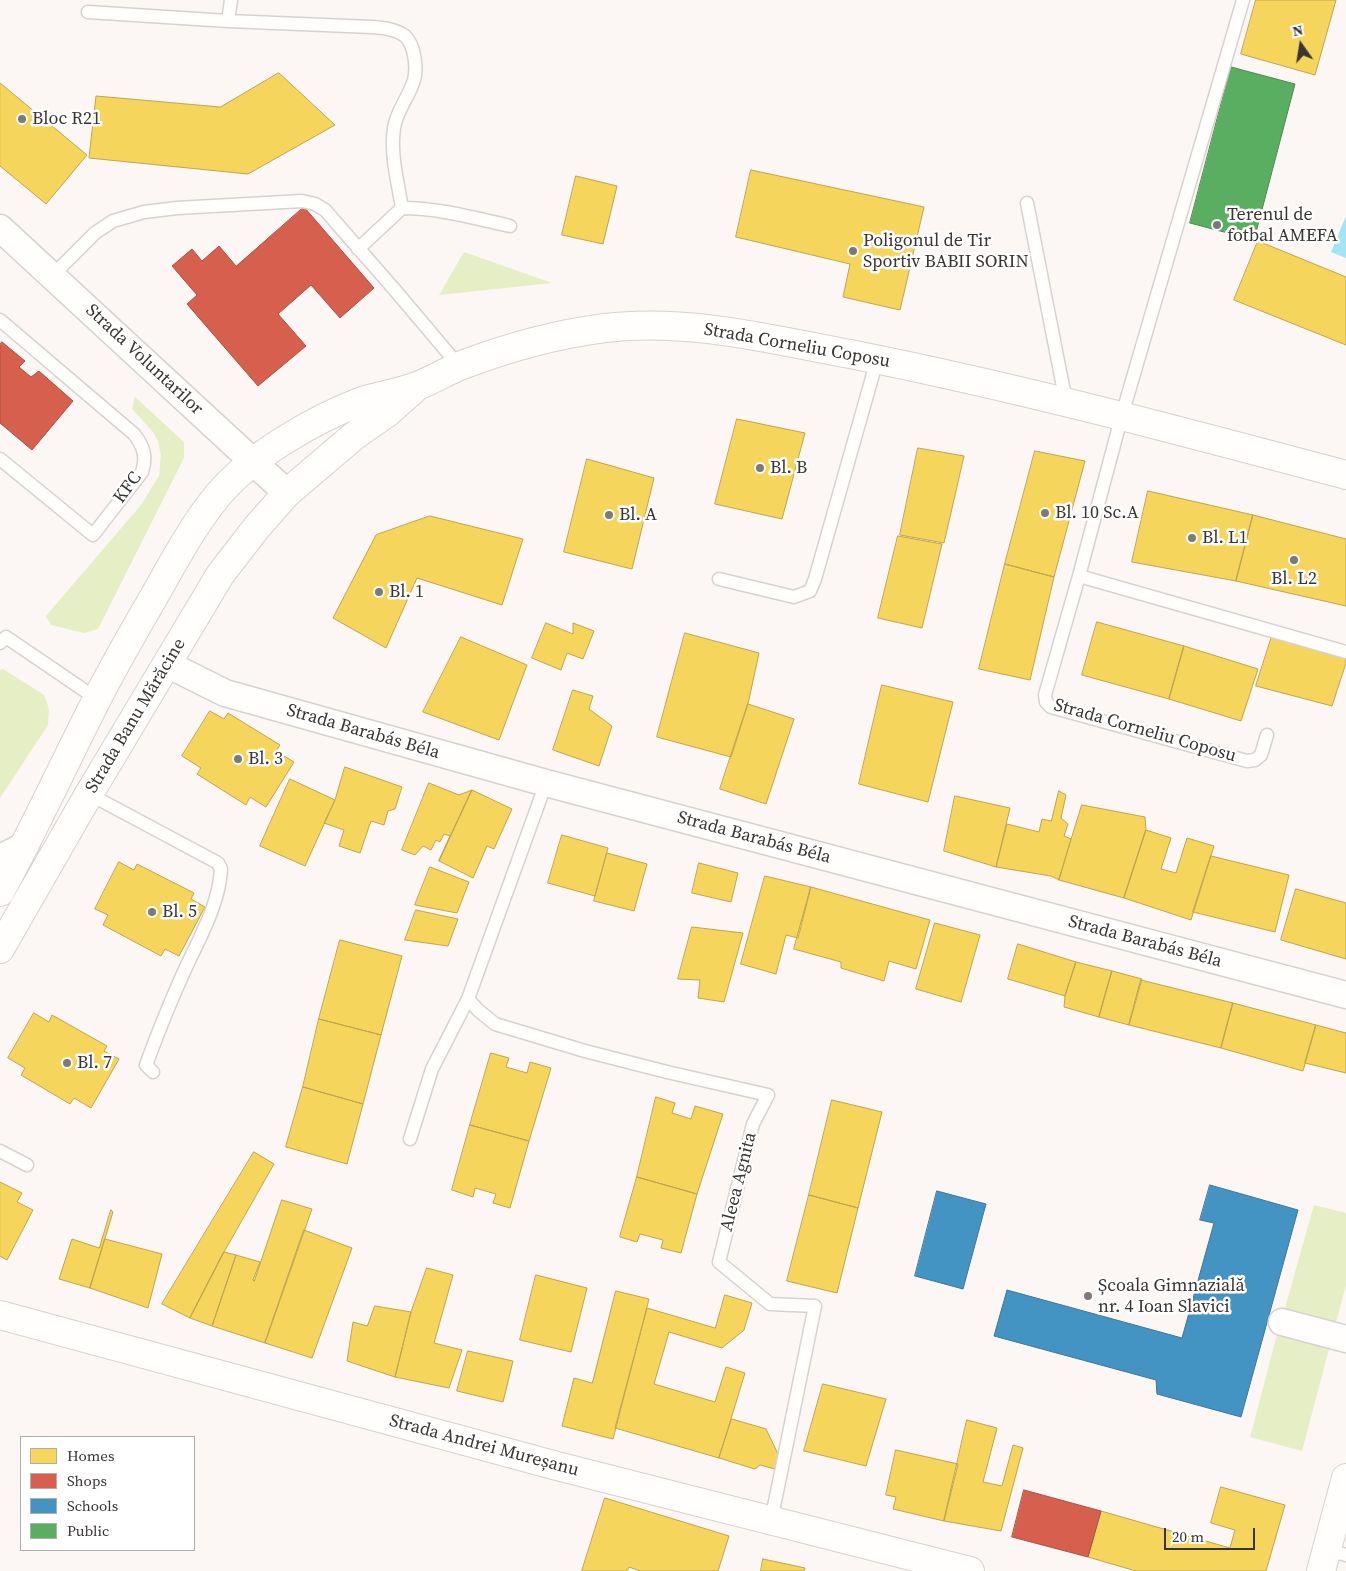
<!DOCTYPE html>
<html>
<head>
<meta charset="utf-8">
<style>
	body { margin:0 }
	#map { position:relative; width:1346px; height:1571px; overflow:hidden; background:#fcf6f4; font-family:"Source Serif 4",serif }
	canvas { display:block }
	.legend { position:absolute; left:20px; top:1436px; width:175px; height:115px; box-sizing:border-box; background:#fff; border:1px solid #b0aead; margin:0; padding:6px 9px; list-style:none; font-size:15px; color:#3a3533 }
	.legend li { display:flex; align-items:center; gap:10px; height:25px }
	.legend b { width:25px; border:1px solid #b0aead }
	.north { position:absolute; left:1276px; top:20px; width:50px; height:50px; -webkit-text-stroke:4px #fff; paint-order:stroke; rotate:347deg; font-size:14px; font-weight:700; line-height:20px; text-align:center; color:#3a3533 }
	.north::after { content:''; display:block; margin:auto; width:18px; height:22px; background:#3a3533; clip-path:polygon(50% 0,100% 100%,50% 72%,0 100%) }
	.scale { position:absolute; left:1164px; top:1528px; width:91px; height:22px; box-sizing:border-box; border:2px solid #3a3533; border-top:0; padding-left:6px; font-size:15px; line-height:18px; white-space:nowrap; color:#3a3533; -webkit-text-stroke:4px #fff; paint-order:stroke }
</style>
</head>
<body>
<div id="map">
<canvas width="1346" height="1571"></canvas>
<ul class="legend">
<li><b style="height:14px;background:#f6d55c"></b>Homes</li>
<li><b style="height:14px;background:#d6604d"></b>Shops</li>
<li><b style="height:14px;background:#4393c3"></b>Schools</li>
<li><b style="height:14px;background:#5aae61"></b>Public</li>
</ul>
<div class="north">N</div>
<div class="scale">20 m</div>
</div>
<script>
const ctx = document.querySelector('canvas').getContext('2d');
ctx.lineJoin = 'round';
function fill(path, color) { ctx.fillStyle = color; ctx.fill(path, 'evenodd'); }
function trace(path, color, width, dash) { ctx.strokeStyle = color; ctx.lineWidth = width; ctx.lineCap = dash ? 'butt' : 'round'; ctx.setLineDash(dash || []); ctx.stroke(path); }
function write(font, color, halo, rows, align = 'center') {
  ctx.font = font + ' "Source Serif 4",serif'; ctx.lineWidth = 5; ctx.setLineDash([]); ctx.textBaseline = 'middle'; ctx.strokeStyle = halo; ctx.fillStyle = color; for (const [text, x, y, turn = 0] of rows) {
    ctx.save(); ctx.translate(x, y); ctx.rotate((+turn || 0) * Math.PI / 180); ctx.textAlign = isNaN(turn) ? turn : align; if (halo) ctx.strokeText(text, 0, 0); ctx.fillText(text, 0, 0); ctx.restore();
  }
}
const green = new Path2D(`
	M464,252l88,31 -113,12z
	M135,397l49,45v16l-86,171 -14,4 -33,-8 -5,-9 95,-111 18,-29 2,-20 -3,-15 -5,-9 -21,-23z
	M3,669l41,26 5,14 -1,16 -48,73v-128z
	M1314,1205l32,8v72l-10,37 -51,-14z
	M1277,1335l52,14 -27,102 -52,-14z`);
const water = new Path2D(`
	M1346,216v42l-15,-6z`);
const homes = new Path2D(`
	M1256,0h80l-21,75 -74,-21z
	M279,73l56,52 -87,49 -159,-16 7,-62 124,11z
	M0,83l87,72 -41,49 -46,-38z
	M751,170l173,37 -24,103 -57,-13 7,-33 -114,-27z
	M576,176l41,10 -14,58 -41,-9z
	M1258,241l88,36v68l-112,-45z
	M737,419l68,14 -23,86 -67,-15z
	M918,448l46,8 -20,87 -44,-8z
	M1035,451l50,10 -31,116 -49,-13z
	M587,459l67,19 -22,91 -68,-17z
	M1148,491l105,24 -17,66 -104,-19z
	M1253,515l93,24v67l-110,-25z
	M430,516l93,23 -21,66 -85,-27 -31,70 -53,-30 43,-83z
	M898,536l44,8 -20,84 -44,-10z
	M1005,564l49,13 -24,103 -51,-11z
	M1097,622l87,24 -15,53 -87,-24z
	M546,623l27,11v-11l21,8 -11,28 -16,-6 -6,17 -29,-12z
	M685,633l74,20 -11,51 -17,53 -74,-20z
	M1272,636l74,19v8l-14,43 -76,-20z
	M461,637l66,28 -28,75 -76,-28z
	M1184,646l74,23 -17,52 -72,-22z
	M882,685l71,17 -25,100 -69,-18z
	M573,690l20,6 -4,13 23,17 -13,40 -46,-16z
	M748,704l46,15 -28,85 -46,-15z
	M210,711l14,8 4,-6 52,32 -4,6 18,11 -28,45 -16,-10 -4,8 -49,-31 4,-6 -19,-12z
	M345,767l57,20 -7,22 -7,2 -4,14 -13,-4 -11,32 -21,-7 5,-16 -20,-7 11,-23z
	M290,779l45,21 -30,66 -45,-20z
	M429,783l30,12 13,-5 -33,71 11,-25 -6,-2 -4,8 -4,-2 -5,10 -8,-4 -8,9 -13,-5z
	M472,790l40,19 -18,40 -7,-3 -14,32 -34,-17z
	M1059,791l7,4 -5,23 7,6 -4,12 7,3 -12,41 -8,-4 -55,-9 11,-43 32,8 3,-13 9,2z
	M955,796l55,12 -14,59 -52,-16z
	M1082,805l63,12 1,13 -22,68 -65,-18z
	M1146,830l25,8 -10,31 15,4 11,-35 27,8 -23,74 -67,-22z
	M562,835l46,13 -13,48 -47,-13z
	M607,853l40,11 -13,47 -40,-10z
	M1211,856l78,19 -14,57 -82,-20z
	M119,862l15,8 3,-6 57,29 -3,6 14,8 -26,49 -14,-7 -4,7 -58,-31 5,-10 -13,-6z
	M699,863l39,10 -7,29 -39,-9z
	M430,867l39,15 -12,31 -42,-8z
	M765,876l46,11 -13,51 -12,-3 -10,39 -35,-10z
	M811,887l119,33 -14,49 -27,-8 -5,20 -43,-13v-6l-47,-13z
	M1296,889l50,14v56l-65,-19z
	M416,910l42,9 -10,27 -43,-6z
	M935,923l45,12 -19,67 -45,-13z
	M692,927l51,6 -19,69 -26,-4 2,-18 -22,-1z
	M340,940l62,16 -21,79 -62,-16z
	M1018,944l58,18 -11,34 -57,-17z
	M1076,962l36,9 -13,46 -35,-10 1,-11z
	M1112,971l30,8 -13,46 -30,-8z
	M1141,980l92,23 -12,45 -92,-23z
	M1233,1003l83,22 -13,46 -82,-23z
	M34,1013l15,9 3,-7 55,31 -3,5 15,8 -28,49 -17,-10 -4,6 -49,-29 4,-7 -17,-10z
	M319,1019l62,16 -18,69 -60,-17z
	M1316,1025l30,8v40l-41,-10z
	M491,1053l18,5 -3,9 21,6 3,-11 21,6 -22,73 -59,-16z
	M303,1087l60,17 -16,60 -61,-17z
	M656,1097l19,6 -3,10 19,6 4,-13 28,8 -26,80 -60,-17z
	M832,1100l50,12 -24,96 -49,-13z
	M470,1125l59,16 -19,67 -17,-5 3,-9 -21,-6 -2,9 -21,-7z
	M254,1152l20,12 -50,88 -34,66 -28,-14z
	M637,1177l60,17 -16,59 -20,-5 2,-8 -23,-6 -3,8 -17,-5z
	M0,1182l22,11 -5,9 16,8 -26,50 -7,-4z
	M809,1195l49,13 -21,85 -50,-12z
	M282,1200l30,9 -47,134 -53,-17 24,-71 24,7 -7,18 1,1z
	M111,1210l2,2 -23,76 -31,-9 13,-40 27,9z
	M304,1230l48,18 -40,110 -47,-15z
	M105,1239l57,15 -14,54 -58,-20z
	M224,1252l12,3 -24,71 -22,-8z
	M427,1268l26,7 -19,68 28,7 -13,38 -54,-11 16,-65z
	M536,1275l51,13 -16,64 -51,-12z
	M616,1291l33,8 -36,140 -51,-13 12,-48 18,5z
	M725,1295l27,8 -8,27 -22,18 -53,-16 -15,52 61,18 11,-35 19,6 -26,85 -104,-30 32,-120 68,20z
	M375,1306l36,6 -16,65 -48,-16 6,-39 14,4z
	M468,1351l45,10 -10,41 -46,-11z
	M823,1384l63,15 -20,67 -62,-15z
	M732,1419l34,10 13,27 -4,13 -15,-4 -5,4 -36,-11z
	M967,1420l30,8 -14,54 19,4 11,-41 10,3 -22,83 -57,-10z
	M896,1450l62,14 -14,57 -51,-12 3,-12 -10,-2z
	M1221,1487l64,18 -19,66h-130l-48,-14 13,-46 129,37 5,-18 -24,-7z
	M605,1498l124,38 -11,35h-78l-11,-4 -2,4h-45z
	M763,1559l42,9 -1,3h-43z`);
const shops = new Path2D(`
	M304,207l70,81 -34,30 -29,-33 -33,29 28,32 -48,40 -71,-82 10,-9 -25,-29 20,-17 10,12 17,-15 17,20z
	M2,342l23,19 -6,6 12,10 8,-6 34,30 -41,49 -32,-27v-78z
	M1024,1490l77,21 -13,46 -76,-20z`);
const schools = new Path2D(`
	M1210,1185l88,25 -57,207 -84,-23 -1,-14 -162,-44 13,-46 175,48 32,-115 -14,-3z
	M937,1191l49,13 -23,85 -48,-13z`);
const public = new Path2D(`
	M1231,67l64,17 -41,156 -64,-17z`);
const lane = new Path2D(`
	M231,0l-3,21 144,6c11,1 24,2 33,9 10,9 13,35 8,47 -5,15 -17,29 -19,45 -4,26 4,55 8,80
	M1243,0l-121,415 -43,161 -34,119 1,7 5,5 196,54 8,-1 6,-5 6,-20
	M88,12l140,9
	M1027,203l39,199
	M358,249l44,-41c37,0 72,10 108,18
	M53,275l42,-42 18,-12 31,-9 33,-4 125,-7 13,3 10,6 69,79 65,77
	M0,320l134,114c10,13 13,23 8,38l-49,63 -93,-76
	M1079,576l267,76
	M719,579l75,18 16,-6 5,-12 62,-219
	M0,643l6,-6 91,62
	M546,783l-78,216 10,11 17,14 90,27 82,21 101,23 -15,29 -34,138 51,42 45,2 -44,215
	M89,794l129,69 3,6c-2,38 -24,73 -39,107 -13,29 -25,59 -36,89l7,7
	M410,1139l22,-70 36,-70
	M0,1151l27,14
	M1327,1550l19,5`);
const street = new Path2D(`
	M0,228l287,265
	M167,664l58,29 321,90 800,212
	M0,858l26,-13
	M1282,1322l64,17`);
const secondary = new Path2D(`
	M0,892c34,-63 64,-128 96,-191 16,-32 34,-63 52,-94 22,-38 42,-78 70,-112 34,-40 95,-75 144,-94 18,-6 37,-8 55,-15 16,-6 30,-15 45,-21 45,-17 95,-31 143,-37 83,-10 164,11 245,26 167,33 331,77 496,121
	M0,949l89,-155 131,-219 37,-48 30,-34 67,-57 33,-23 26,-23
	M0,1315l557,151 413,105
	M1321,1571l25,-93`);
const markers = [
	[22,119,5,"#7e7977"],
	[1217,225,5,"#7e7977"],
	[853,251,5,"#7e7977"],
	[760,468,5,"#7e7977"],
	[1045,513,5,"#7e7977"],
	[609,515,5,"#7e7977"],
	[1192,538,5,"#7e7977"],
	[1294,560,5,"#7e7977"],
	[379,592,5,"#7e7977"],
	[238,759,5,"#7e7977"],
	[152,912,5,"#7e7977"],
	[67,1063,5,"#7e7977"],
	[1088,1296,5,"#7e7977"]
];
const poiNames = [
	["Bloc R21",32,119],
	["Terenul de",1227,215],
	["fotbal AMEFA",1227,236],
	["Poligonul de Tir",863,241],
	["Sportiv BABII SORIN",863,262],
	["Bl. B",770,468],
	["Bl. 10 Sc.A",1055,513],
	["Bl. A",619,515],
	["Bl. L1",1202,538],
	["Bl. L2",1294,579,"center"],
	["Bl. 1",389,592],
	["Bl. 3",248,759],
	["Bl. 5",162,912],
	["Bl. 7",77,1063],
	["Școala Gimnazială",1098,1286],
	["nr. 4 Ioan Slavici",1098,1307]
];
const streetNames = [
	["Strada Corneliu Coposu",797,346,10],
	["Strada Voluntarilor",144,360,43],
	["KFC",128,488,-54],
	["Strada Banu Mărăcine",136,716,-59],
	["Strada Corneliu Coposu",1145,731,16],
	["Strada Barabás Béla",363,732,16],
	["Strada Barabás Béla",754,838,15],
	["Strada Barabás Béla",1145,942,15],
	["Aleea Agnita",739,1182,-76],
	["Strada Andrei Mureșanu",484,1446,15]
];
fill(green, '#e6eec5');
fill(water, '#a3e4f5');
fill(homes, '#f6d55c');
trace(homes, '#bea550', 1);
fill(shops, '#d6604d');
trace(shops, '#a75345', 1);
fill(schools, '#4393c3');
trace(schools, '#407798', 1);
fill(public, '#5aae61');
trace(public, '#508a53', 1);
trace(lane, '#d7d2d0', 15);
trace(street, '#d7d2d0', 29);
trace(secondary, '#d7d2d0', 30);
trace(lane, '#fffefd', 12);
trace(street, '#fffefd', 26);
trace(secondary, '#fffefd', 28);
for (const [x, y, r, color] of markers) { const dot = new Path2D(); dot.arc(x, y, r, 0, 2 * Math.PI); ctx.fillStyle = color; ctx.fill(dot); trace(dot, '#fff', 2); }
write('18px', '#3a3533', '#fff', poiNames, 'left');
write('18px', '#3a3533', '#fff', streetNames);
</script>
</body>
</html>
